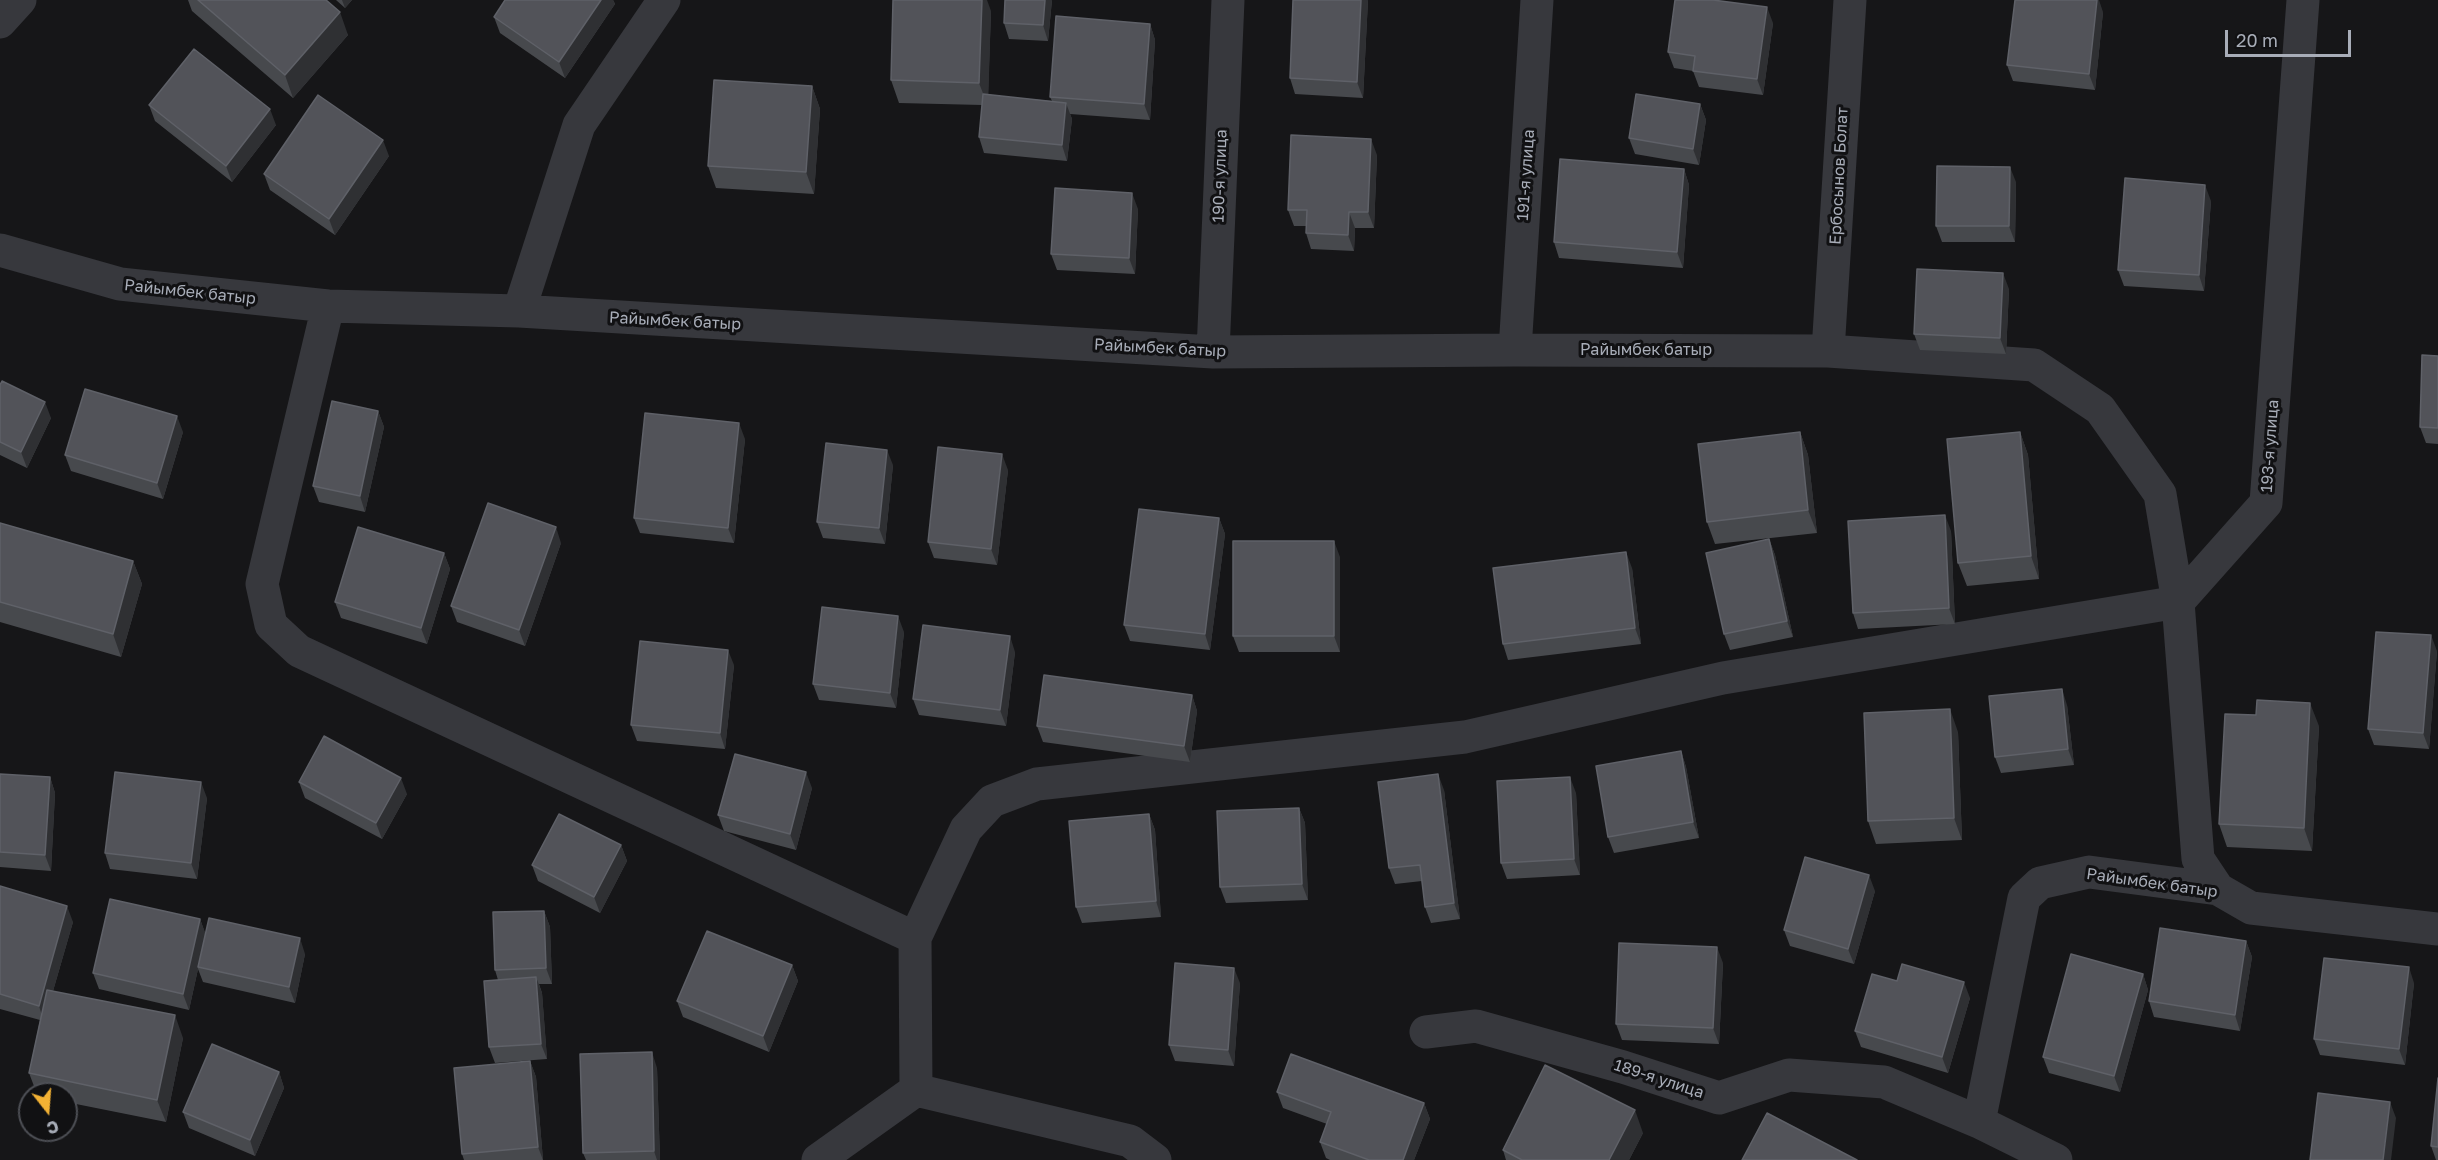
<!DOCTYPE html>
<html>
<head>
<meta charset="utf-8">
<style>
	body { margin:0 }
	#map { position:relative; width:2438px; height:1160px; overflow:hidden; background:#161618; font-family:"Golos Text",sans-serif }
	canvas { display:block }
	.north { position:absolute; left:18px; top:1082px; width:60px; height:60px; box-sizing:border-box; background:#111113; border:2px solid #4d4f55; border-radius:50%; rotate:163deg; font-size:16px; font-weight:700; line-height:24px; text-align:center; color:#a8adb8 }
	.north::after { content:''; display:block; margin:auto; width:21px; height:27px; background:#f2b134; clip-path:polygon(50% 0,100% 100%,50% 72%,0 100%) }
	.scale { position:absolute; left:2225px; top:30px; width:126px; height:27px; box-sizing:border-box; border:3px solid #a8adb8; border-top:0; padding-left:8px; font-size:18px; line-height:21px; white-space:nowrap; color:#a8adb8; -webkit-text-stroke:4px #111113; paint-order:stroke }
</style>
</head>
<body>
<div id="map">
<canvas width="2438" height="1160"></canvas>
<div class="north">С</div>
<div class="scale">20 m</div>
</div>
<script>
const ctx = document.querySelector('canvas').getContext('2d');
ctx.lineJoin = 'round';
function trace(path, color, width, dash) { ctx.strokeStyle = color; ctx.lineWidth = width; ctx.lineCap = dash ? 'butt' : 'round'; ctx.setLineDash(dash || []); ctx.stroke(path); }
function fill(path, color) { ctx.fillStyle = color; ctx.fill(path, 'evenodd'); }
function write(font, color, halo, rows, align = 'center') {
  ctx.font = font + ' "Golos Text",sans-serif'; ctx.lineWidth = 6; ctx.setLineDash([]); ctx.textBaseline = 'middle'; ctx.strokeStyle = halo; ctx.fillStyle = color; for (const [text, x, y, turn = 0] of rows) {
    ctx.save(); ctx.translate(x, y); ctx.rotate((+turn || 0) * Math.PI / 180); ctx.textAlign = isNaN(turn) ? turn : align; if (halo) ctx.strokeText(text, 0, 0); ctx.fillText(text, 0, 0); ctx.restore();
  }
}
const minor = new Path2D(`
	M0,22l20,-22
	M0,250l120,34 208,22 191,5 694,41 302,-2 313,1 206,14 66,44 60,85 18,108 -455,76 -258,59 -428,47 -45,17 -26,28 -51,109 1,152
	M328,306l-66,278 9,41 28,26 616,287
	M519,311l60,-186 85,-125
	M1515,350l22,-350
	M1828,351l22,-351
	M1213,352l15,-352
	M2218,889l-20,-30 -20,-257 88,-99 37,-503
	M1426,1032l50,-6 147,41 96,31 70,-23 95,7 95,40 77,38
	M1979,1122l45,-224 16,-15 49,-11 129,17 33,19 187,21
	M818,1160l98,-70 214,51 25,19`);
const wall = new Path2D(`
	M188,0h138l22,35 -55,63 -101,-87z
	M336,0h16l-7,8z
	M505,0h108l2,4 -50,74 -65,-45 -6,-16z
	M1052,0l-4,41 -39,-2 -5,-16z
	M1293,0h75l-5,98 -68,-4 -5,-16z
	M991,11l-3,84 64,6 -2,-4 100,-73 5,16 -5,80 -80,-6 2,5 -5,42 -83,-8 -5,-16 3,-32 -83,-2 -8,-23z
	M2103,12l-8,78 -82,-9 -6,-16z
	M1773,23l-10,72 -64,-8 -6,-16 -19,-3 -6,-16z
	M812,86l8,23 -6,85 -98,-6 -8,-22z
	M1700,104l6,16 -7,45 -64,-11 -6,-16z
	M149,105l127,20 -44,57 -77,-61z
	M1377,155l-3,73h-19l-1,23 -43,-2 -5,-16v-7h-12l-6,-16z
	M389,156l-54,79 -65,-45 -6,-16z
	M1684,169l5,16 -6,83 -124,-10 -5,-16z
	M2016,182l-1,60h-73l-6,-16z
	M2211,201l-7,90 -80,-5 -6,-16z
	M1138,209l-3,65 -78,-4 -6,-16z
	M2009,289l-3,65 -86,-4 -6,-16z
	M2438,356v88l-12,-1 -6,-16z
	M0,385l51,33 -24,50 -27,-13z
	M378,411l6,16 -19,85 -46,-10 -6,-16z
	M183,432l-20,67 -92,-28 -6,-16z
	M1800,432l8,23 9,78 -102,11 -8,-22z
	M2020,432l8,23 11,124 -72,7 -9,-23z
	M745,439l-11,104 -94,-10 -6,-15z
	M893,465l-8,79 -62,-6 -6,-16z
	M1008,470l-11,95 -63,-7 -6,-16z
	M1219,518l6,16 -15,116 -80,-9 -6,-16z
	M0,523l133,38 9,23 -21,73 -121,-35z
	M1951,531l4,93 -97,5 -5,-16z
	M1769,539l6,16 18,82 -63,13 -6,-16z
	M561,543l-36,103 -68,-24 -6,-16z
	M444,553l6,16 -23,75 -86,-26 -6,-16z
	M1340,557v95h-101l-6,-16z
	M1632,568l9,76 -133,16 -5,-16z
	M904,632l-8,76 -77,-8 -6,-16z
	M2437,651l-8,98 -55,-4 -6,-16z
	M1015,652l-9,74 -87,-11 -6,-16z
	M734,665l-9,84 -88,-8 -6,-16z
	M1192,695l5,16 -7,51 -147,-20 -6,-16z
	M2067,705l7,60 -73,8 -6,-16z
	M2319,726l-7,125 -85,-4 -8,-23z
	M1958,732l4,108 -86,4 -8,-23z
	M1681,751l5,16 13,71 -85,15 -6,-16z
	M0,774l50,3 5,16 -4,78 -51,-4z
	M299,782l108,12 -25,45 -77,-41z
	M812,788l-16,62 -72,-19 -6,-16z
	M1444,790l16,129 -29,4 -6,-16 -3,-26 -27,3 -6,-16z
	M1576,793l4,82 -73,4 -6,-16z
	M207,798l-10,81 -87,-10 -5,-16z
	M1299,808l6,15 3,77 -82,3 -6,-16z
	M1149,814l6,16 6,87 -79,6 -6,-16z
	M621,845l6,16 -27,52 -62,-32 -6,-16z
	M0,886l73,36 -20,69 130,47 -17,84 -100,-20v-8h-29l-8,-21 11,-53 -40,-11z
	M1875,891l-21,73 -64,-18 -6,-16z
	M544,911l6,16 2,57h-13l3,9 5,66 -52,4 -6,-16 9,-67 -3,-10z
	M200,919l5,14 100,21 -10,49 -92,-21 -5,-13 -9,41 -90,-21 -6,-16z
	M2246,941l6,16 -12,74 -86,-14 -5,-16z
	M1723,963l-4,81 -97,-4 -6,-16z
	M792,965l6,16 -29,71 -86,-35 -6,-16z
	M2143,974l5,16 -28,102 -71,-19 -6,-16z
	M1897,981l73,17 -22,75 -87,-26 -6,-16z
	M1240,983l-6,83 -59,-5 -6,-16z
	M2414,983l-9,82 -85,-10 -6,-16z
	M530,1061l6,16 7,83h-79l-2,-6z
	M657,1068l3,92h-74l-3,-7z
	M279,1072l5,16 -29,68 -66,-28 -6,-16z
	M2438,1078v82h-2l-5,-14z
	M1277,1092l147,11 6,16 -16,41h-84l-4,-2 -6,-16 7,-18 -44,-16z
	M1643,1133l-14,27h-123l-3,-10z`);
const shadedWall = new Path2D(`
	M342,0h10l-7,8z
	M601,0h12l2,4 -50,74 -6,-16z
	M982,0h5l4,11 -3,95 -9,-23z
	M1045,0h7l-4,41 -5,-16z
	M1361,0h7l-5,98 -6,-16z
	M2097,0h2l4,12 -8,78 -6,-16z
	M1767,7l6,16 -10,72 -6,-16z
	M340,12l8,23 -55,63 -8,-23z
	M1150,24l5,16 -5,80 -6,-16z
	M812,86l8,23 -6,85 -8,-22z
	M1066,103l6,16 -5,42 -5,-16z
	M1700,104l6,16 -7,45 -6,-16z
	M270,109l6,16 -44,57 -6,-16z
	M1371,139l6,16 -3,73 -6,-16z
	M383,140l6,16 -54,79 -6,-16z
	M2010,167l6,15 -1,60 -6,-16z
	M1684,169l5,16 -6,83 -6,-16z
	M2205,185l6,16 -7,90 -5,-16z
	M1132,193l6,16 -3,65 -6,-16z
	M1349,212l6,16 -1,23 -6,-16z
	M2003,273l6,16 -3,65 -6,-16z
	M45,402l6,16 -24,50 -6,-16z
	M378,411l6,16 -19,85 -5,-16z
	M177,416l6,16 -20,67 -6,-16z
	M739,423l6,16 -11,104 -6,-15z
	M1800,432l8,23 9,78 -9,-23z
	M2020,432l8,23 11,124 -8,-23z
	M887,450l6,15 -8,79 -6,-16z
	M1002,454l6,16 -11,95 -6,-16z
	M1945,515l6,16 4,93 -6,-16z
	M1219,518l6,16 -15,116 -5,-16z
	M556,527l5,16 -36,103 -6,-16z
	M1769,539l6,16 18,82 -6,-16z
	M1334,541l6,16v95l-6,-16z
	M1626,552l6,16 9,76 -6,-16z
	M444,553l6,16 -23,75 -6,-16z
	M133,561l9,23 -21,73 -8,-23z
	M898,616l6,16 -8,76 -6,-15z
	M2431,635l6,16 -8,98 -6,-16z
	M1010,636l5,16 -9,74 -6,-16z
	M728,650l6,15 -9,84 -5,-16z
	M2062,689l5,16 7,60 -6,-16z
	M1192,695l5,16 -7,51 -6,-16z
	M2310,703l9,23 -7,125 -8,-23z
	M1950,709l8,23 4,108 -8,-22z
	M1681,751l5,16 13,71 -6,-16z
	M806,772l6,16 -16,62 -6,-16z
	M1438,774l6,16 16,129 -6,-16z
	M50,777l5,16 -4,78 -6,-16z
	M1570,777l6,16 4,82 -6,-16z
	M401,778l6,16 -25,45 -6,-16z
	M201,782l6,16 -10,81 -6,-16z
	M1299,808l6,15 3,77 -6,-16z
	M1149,814l6,16 6,87 -5,-16z
	M621,845l6,16 -27,52 -6,-16z
	M1869,875l6,16 -21,73 -6,-15z
	M67,906l6,16 -29,100 -5,-16z
	M544,911l6,16 2,57 -6,-16z
	M200,919l6,16 -8,32v2l-9,41 -6,-16z
	M300,938l5,16 -10,49 -6,-16z
	M2246,941l6,16 -12,74 -5,-16z
	M1717,947l6,16 -4,81 -6,-16z
	M792,965l6,16 -29,71 -6,-16z
	M2409,967l5,16 -9,82 -6,-16z
	M1234,968l6,15 -6,83 -6,-16z
	M2143,974l5,16 -28,102 -6,-16z
	M536,977l6,16 5,66 -6,-15z
	M1964,982l6,16 -22,75 -6,-16z
	M175,1015l8,23 -17,84 -9,-22z
	M652,1052l5,16 3,92h-3l-3,-9z
	M530,1061l6,16 7,83 -5,-13z
	M279,1072l5,16 -29,68 -5,-16z
	M2390,1102l6,16 -5,42h-8z
	M1424,1103l6,16 -16,41h-11z
	M1635,1110l8,23 -14,27h-20z`);
const building = new Path2D(`
	M198,0h128l14,12 -55,63z
	M505,0h96l-42,62 -65,-45z
	M893,0h89l-3,83 -88,-3z
	M1005,0h40l-2,25 -39,-2z
	M1293,0h68l-4,82 -67,-4z
	M1675,0h38l54,7 -10,72 -64,-8 2,-15 -27,-4z
	M2015,0h82l-8,74 -82,-9z
	M1056,16l94,8 -6,80 -94,-7z
	M194,49l76,60 -44,57 -77,-61z
	M714,80l98,6 -6,86 -98,-6z
	M983,94l83,9 -4,42 -83,-8z
	M1636,94l64,10 -7,45 -64,-11z
	M318,95l65,45 -54,79 -65,-45z
	M1291,135l80,4 -3,73h-19l-1,23 -42,-2 1,-23h-19z
	M1560,159l124,10 -7,83 -123,-10z
	M1937,166l73,1 -1,59h-73z
	M2125,178l80,7 -6,90 -81,-5z
	M1055,188l77,5 -3,65 -78,-4z
	M1917,269l86,4 -3,65 -86,-4z
	M2422,355l16,1v72l-18,-1z
	M2,381l43,21 -24,50 -21,-10v-57z
	M85,389l92,27 -20,67 -92,-28z
	M332,401l46,10 -18,85 -47,-10z
	M645,413l94,10 -11,105 -94,-10z
	M1800,432l8,78 -101,12 -9,-78z
	M2020,432l11,124 -73,7 -11,-124z
	M826,443l61,7 -8,78 -62,-6z
	M938,447l64,7 -11,95 -63,-7z
	M488,503l68,24 -37,103 -68,-24z
	M1139,509l80,9 -14,116 -81,-9z
	M1945,515l4,93 -96,5 -5,-92z
	M0,523l133,38 -20,73 -113,-32z
	M358,527l86,26 -23,75 -86,-26z
	M1769,539l18,82 -63,13 -18,-81z
	M1233,541h101v95h-101z
	M1626,552l9,76 -132,16 -10,-76z
	M822,607l76,9 -8,77 -77,-9z
	M923,625l87,11 -10,74 -87,-11z
	M2376,632l55,3 -8,98 -55,-4z
	M640,641l88,9 -8,83 -89,-8z
	M1044,675l148,20 -8,51 -147,-20z
	M2062,689l6,60 -73,8 -6,-61z
	M2257,700l53,3 -6,125 -85,-4 6,-110 31,1z
	M1950,709l4,109 -86,3 -4,-108z
	M324,736l77,42 -25,45 -77,-41z
	M1681,751l12,71 -85,15 -12,-71z
	M735,754l71,18 -16,62 -72,-19z
	M115,772l86,10 -10,81 -86,-10z
	M0,774l50,3 -5,78 -45,-3z
	M1438,774l16,129 -29,4 -5,-42 -31,3 -11,-86z
	M1570,777l4,82 -73,4 -4,-82z
	M1299,808l3,76 -82,3 -3,-76z
	M559,814l62,31 -27,52 -62,-32z
	M1149,814l7,87 -80,6 -7,-86z
	M1805,857l64,18 -21,74 -64,-19z
	M0,886l67,20 -28,100 -39,-12z
	M110,899l90,20 -17,75 -90,-21z
	M544,911l2,57 -51,2 -2,-58z
	M209,918l91,20 -11,49 -91,-20z
	M2160,928l86,13 -11,74 -86,-14z
	M707,931l85,34 -29,71 -86,-35z
	M1619,943l98,4 -4,81 -97,-4z
	M2071,954l72,20 -29,102 -71,-19z
	M2324,958l85,9 -10,82 -85,-10z
	M1175,963l59,5 -6,82 -59,-5z
	M1902,964l62,18 -22,75 -87,-26 17,-57 25,7z
	M536,977l5,67 -52,3 -5,-66z
	M47,990l128,25 -18,85 -128,-27z
	M212,1044l67,28 -29,68 -67,-28z
	M652,1052l2,99 -71,2 -3,-99z
	M1291,1054l133,49 -21,57h-34l-49,-18 11,-30 -54,-20z
	M530,1061l8,86 -76,7 -8,-86z
	M1545,1065l90,45 -26,50h-87l-19,-10z
	M2438,1078v69l-7,-1z
	M2318,1093l72,9 -7,58h-73z
	M1767,1113l90,47h-115z`);
const streetNames = [
	["191-я улица",1526,175,-86],
	["190-я улица",1220,176,-88],
	["Ербосынов Болат",1839,176,-87],
	["Райымбек батыр",190,292,6],
	["Райымбек батыр",675,321,3],
	["Райымбек батыр",1160,348,3],
	["Райымбек батыр",1646,350],
	["193-я улица",2270,446,-86],
	["Райымбек батыр",2152,883,8],
	["189-я улица",1659,1079,18]
];
trace(minor, '#37383d', 33);
fill(wall, '#47494d');
fill(shadedWall, '#2f3033');
fill(building, '#525359');
trace(building, '#5f6168', 1.5);
write('16px', '#a8adb8', '#111113', streetNames);
</script>
</body>
</html>
